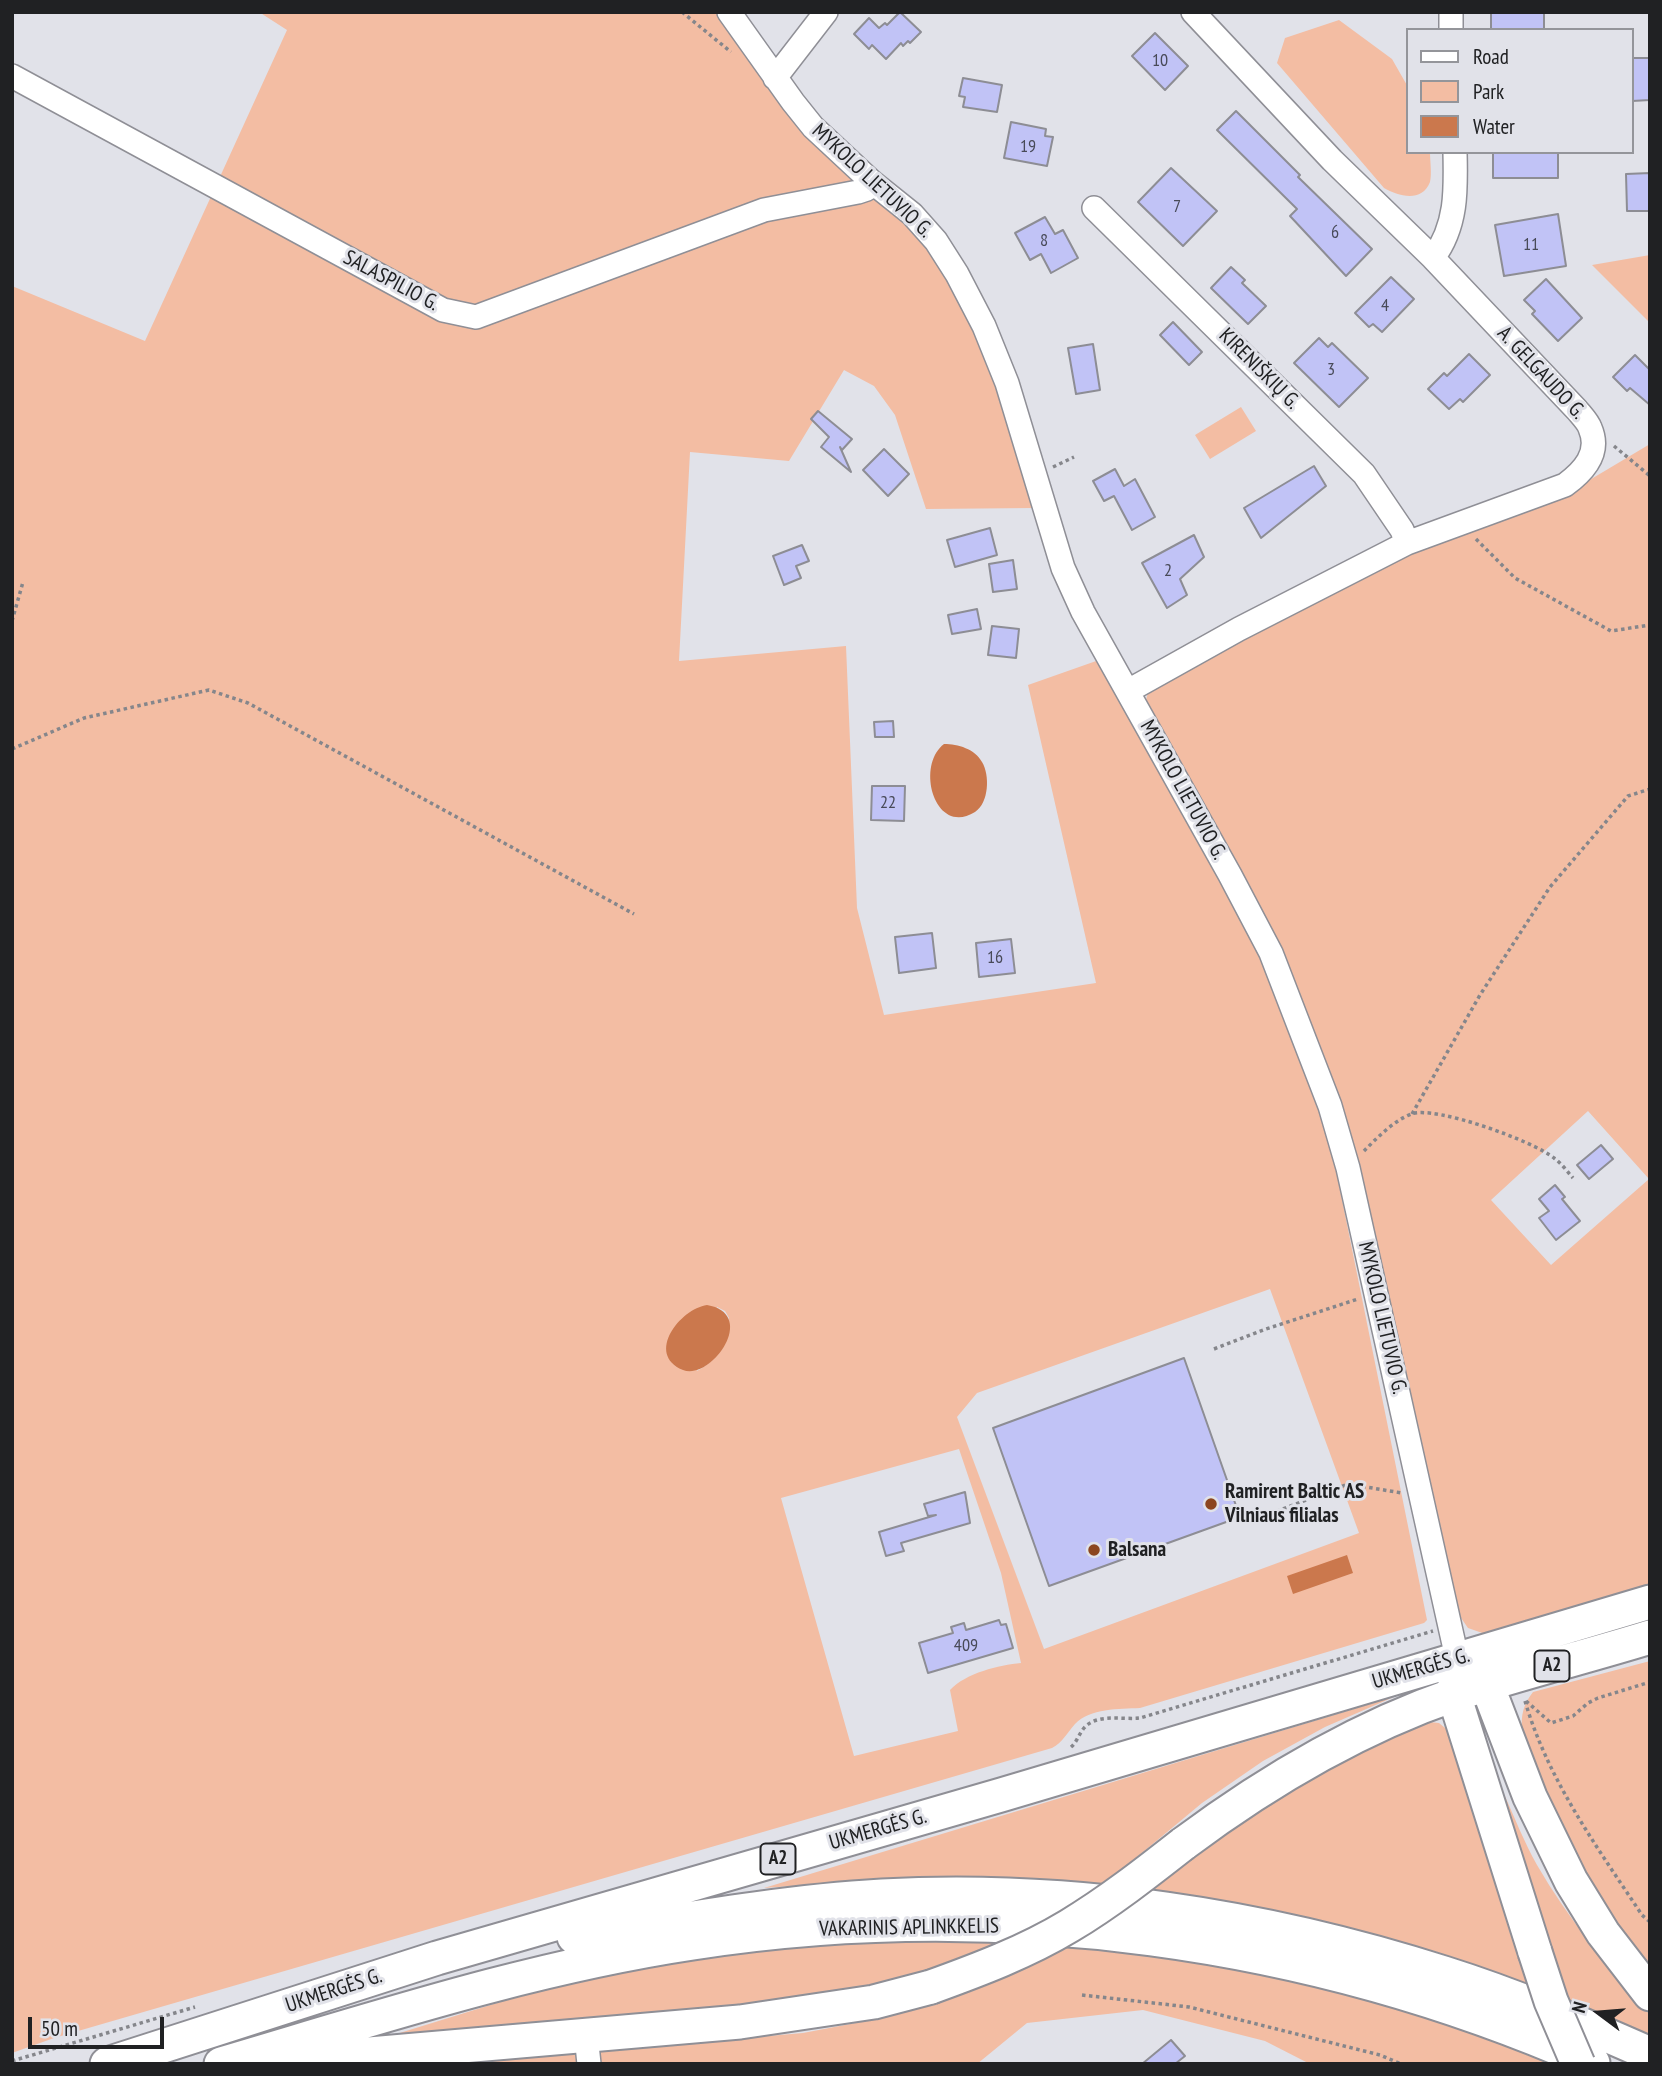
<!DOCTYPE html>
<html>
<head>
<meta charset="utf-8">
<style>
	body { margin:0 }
	#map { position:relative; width:1662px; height:2076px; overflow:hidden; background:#e1e2e9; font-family:"PT Sans Narrow",sans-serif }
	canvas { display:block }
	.frame { position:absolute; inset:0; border:14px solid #202123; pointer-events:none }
	.legend { position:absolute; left:1406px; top:28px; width:228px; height:126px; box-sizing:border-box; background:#e1e2e9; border:2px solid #94959a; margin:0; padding:9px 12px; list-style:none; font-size:21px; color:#202123 }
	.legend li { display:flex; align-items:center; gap:14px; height:35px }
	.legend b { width:35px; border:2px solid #94959a }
	.north { position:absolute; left:1564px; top:1978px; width:70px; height:70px; -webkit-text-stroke:5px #e1e2e9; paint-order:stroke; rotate:286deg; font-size:19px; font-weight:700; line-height:28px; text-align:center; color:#202123 }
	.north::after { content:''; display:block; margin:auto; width:24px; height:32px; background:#202123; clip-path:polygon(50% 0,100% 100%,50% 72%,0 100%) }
	.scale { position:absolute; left:28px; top:2017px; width:136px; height:32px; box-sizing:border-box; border:4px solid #202123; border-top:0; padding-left:9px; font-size:21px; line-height:24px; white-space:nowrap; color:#202123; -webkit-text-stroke:5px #e1e2e9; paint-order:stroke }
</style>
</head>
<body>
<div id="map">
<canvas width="1662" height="2076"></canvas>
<div class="frame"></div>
<ul class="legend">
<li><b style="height:9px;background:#fff"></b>Road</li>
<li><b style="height:19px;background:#f3bda3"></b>Park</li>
<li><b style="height:19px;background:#cb784d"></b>Water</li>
</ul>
<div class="north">N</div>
<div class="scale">50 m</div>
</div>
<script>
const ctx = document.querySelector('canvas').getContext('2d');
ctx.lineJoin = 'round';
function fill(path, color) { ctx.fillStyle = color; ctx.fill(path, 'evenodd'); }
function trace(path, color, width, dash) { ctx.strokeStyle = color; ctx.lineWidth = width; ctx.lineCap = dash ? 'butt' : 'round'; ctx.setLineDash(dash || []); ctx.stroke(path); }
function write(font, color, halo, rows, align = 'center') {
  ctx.font = font + ' "PT Sans Narrow",sans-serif'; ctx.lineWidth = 6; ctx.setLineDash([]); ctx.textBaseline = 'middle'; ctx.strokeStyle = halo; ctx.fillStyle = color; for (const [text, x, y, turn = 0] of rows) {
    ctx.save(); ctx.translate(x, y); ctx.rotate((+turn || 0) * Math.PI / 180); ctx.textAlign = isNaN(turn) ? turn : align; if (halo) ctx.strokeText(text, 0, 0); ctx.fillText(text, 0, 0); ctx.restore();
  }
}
const green = new Path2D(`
	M259,12h459l209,230 38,62 34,87 35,117 -108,1 -31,-94 -21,-29 -30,-16 -55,91 -99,-9 -11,209 167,-15 11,262 27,107 212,-32 -68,-298 71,-25 167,303 55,142 14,60 92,455 -3,3 -284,85c-21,1 -50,0 -65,16 -9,10 -12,18 -23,24l-998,290 -42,15v-1767l133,55 142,-311zM1270,1289l89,244 -315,116 -87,-232 20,-24zM717,1307l8,4 4,7c-4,26 -7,39 -32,53zM959,1449l42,124 20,90c-22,2 -55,10 -71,27l8,41 -104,25 -73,-258z
	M1339,20l53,39 16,28v65h22c0,9 2,22 0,30 -8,21 -32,14 -46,6l-107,-125 8,-25z
	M1650,255v68l-58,-58z
	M1241,407l15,24 -46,28 -15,-24z
	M1650,444v1143l-162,48 -20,-7 -9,-13 -99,-444 -26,-87 -30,-78 -56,-119 -102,-187 2,-8 8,-11 249,-129 151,-52zM1588,1111l61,68 -98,86 -60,-65z
	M1650,1661v308l-40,-55 -51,-88 -37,-96c-1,-15 1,-25 11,-38z
	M1396,1696l-71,31 -62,34 -61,42 -101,84 -124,-8 -100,1 -113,8z
	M1429,1722l10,1 11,9 81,255c-37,-13 -74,-27 -112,-39 -87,-27 -176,-44 -266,-58l78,-63 134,-81z
	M1503,1792c11,24 21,50 34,73 31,54 72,103 113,150v24l-81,-36 -69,-209z
	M863,1939l142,4 -78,31 -77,18 -107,15 -366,33 175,-54 131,-29z
	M1067,1946c79,10 159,18 237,37 85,20 167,50 249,81h-243l-45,-23 -122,-31 -116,13 -50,41h-533l359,-31 89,-17 93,-30z`);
const water = new Path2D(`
	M944,744c14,0 31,5 38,18 8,13 7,41 -7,50 -40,25 -60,-46 -31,-68z
	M707,1305c52,9 4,76 -24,65 -38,-16 -3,-61 24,-65z
	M1347,1555l6,18 -60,21 -6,-18z`);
const building = new Path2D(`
	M900,12l21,20 -11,11 -2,-2 -5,5 -2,-3 -15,16 -14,-14 -3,4 -15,-15 15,-16 10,10 6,-5 2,2z
	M1491,12h53v18h-53z
	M1155,33l33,33 -23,24 -33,-34z
	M1632,58h18v42l-18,1z
	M963,78l39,7 -5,27 -34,-5 2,-10 -6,-1z
	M1236,111l64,64 -2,2 74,72 -26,27 -56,-60 7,-7 -80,-79z
	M1011,122l35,7 -1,7 8,1 -6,29 -43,-8z
	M1493,152h65v26h-65z
	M1171,168l46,43 -34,35 -45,-44z
	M1650,173v38h-23l-1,-37z
	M1558,214l8,52 -62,10 -9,-51z
	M1045,217l10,17 8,-4 15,28 -27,15 -10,-19 -11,6 -15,-27z
	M1231,267l14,13 -3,3 24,23 -18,18 -37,-36z
	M1391,277l23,22 -32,33 -9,-8 -4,3 -14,-14z
	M1546,279l36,39 -24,23 -26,-27 3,-3 -11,-11z
	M1173,322l29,30 -13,13 -29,-30z
	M1319,338l9,9 4,-4 36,35 -29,29 -45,-44z
	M1093,344l7,46 -24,4 -8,-46z
	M1469,354l21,21 -27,27 -3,-3 -11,10 -21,-20 16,-16 3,3z
	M1635,355l15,15v35l-20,-17 -3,3 -14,-14z
	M818,411l34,28 -10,11 -2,-3 11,25 -30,-25 8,-10 -18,-18z
	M884,449l25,25 -21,22 -25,-26z
	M1314,466l12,20 -65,52 -17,-30z
	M1115,469l9,17 11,-7 20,38 -23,13 -18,-34 -10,5 -11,-20z
	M990,528l7,27 -42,12 -8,-27z
	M1194,535l10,22 -24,22 7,16 -20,13 -25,-45z
	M802,545l7,16 -13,5 5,12 -17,7 -11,-29z
	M1013,560l4,29 -24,3 -4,-28z
	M977,609l4,20 -29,5 -4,-19z
	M992,626l27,3 -3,29 -28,-3z
	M893,721l1,16h-19l-1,-15z
	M872,786h33l-1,35 -33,-1z
	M932,933l4,35 -37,5 -4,-36z
	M1011,939l4,34 -36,4 -3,-34z
	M1601,1145l12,14 -24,20 -12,-14z
	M1555,1185l10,12 -3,2 18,22 -24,19 -17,-22 10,-7 -10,-12z
	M1184,1358l56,159 -191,69 -56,-158z
	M965,1492l5,31 -69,20 3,8 -18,5 -7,-24 57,-17 -8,1 -4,-12z
	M999,1620l2,5 5,-1 7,24 -85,25 -9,-30 34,-10 -2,-6 13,-4 2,7z
	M1171,2040l14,16 -10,8h-33z`);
const path = new Path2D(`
	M682,12l49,40
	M1614,446l36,30
	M1053,467l21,-10
	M1476,539l39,39 96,53 39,-6
	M12,621l11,-39
	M12,749l72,-31 125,-28 39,13 386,211
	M1412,1114l68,-119 70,-108 78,-91 22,-7
	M1364,1151c13,-13 28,-29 47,-37 24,-9 122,27 143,44 7,5 13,13 19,20
	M1214,1349l49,-19 95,-31
	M1270,1514l78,-30 54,9
	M1525,1701c23,79 72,146 117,214l8,7
	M1526,1701l25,22 22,-7 15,-13 10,-5 52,-16
	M1071,1747c6,-5 8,-13 13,-19 13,-15 39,-8 56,-10l293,-87
	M1082,1995l107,12 191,48 21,9
	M12,2061l183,-54`);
const minor = new Path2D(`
	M729,12l64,90 20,25 59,55 40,32 24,27 21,33 27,52 23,57 56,185 20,44 147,263 41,78 59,153 18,62 109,490
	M1451,12v18
	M12,76l431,234 33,7 288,-107 94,-18 9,-3 5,-7
	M775,78l51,-66
	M1094,208l270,266 38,56 5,13
	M1433,258c24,-32 23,-68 22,-106
	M1128,691l111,-62 168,-86 158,-58c18,-13 36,-32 25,-57 -2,-6 -9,-13 -13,-18l-144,-152 -101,-98 -139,-148
	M586,2035l3,29`);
const highway = new Path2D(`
	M1471,1671l16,14 43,112 41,84 32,52 47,61
	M1456,1673l-2,22 81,257
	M1183,1844c83,-62 174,-116 273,-150 64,-21 129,-37 194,-57
	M574,1937c102,-16 204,-35 308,-41 189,-10 381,19 562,77 70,22 138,51 206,81
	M277,2062l463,-40 134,-20 57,-15
	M107,2064l330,-106 564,-163 649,-193
	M221,2064c156,-46 312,-97 472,-121 304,-47 619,-4 900,120`);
const highwayBridge = new Path2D(`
	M1535,1952l16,49 27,63
	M931,1987c47,-17 95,-35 138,-61 40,-24 77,-53 114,-82`);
const markers = [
	[1211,1504,7,"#8c461f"],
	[1094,1550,7,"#8c461f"]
];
const numberNames = [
	["10",1160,61],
	["19",1028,147],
	["7",1177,207],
	["6",1335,233],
	["8",1044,241],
	["11",1531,245],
	["4",1385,306],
	["3",1331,370],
	["2",1168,571],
	["22",888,803],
	["16",995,958],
	["409",966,1646]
];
const shields = [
	[1552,1666,35],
	[778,1859,35]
];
const shieldNames = [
	["A2",1552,1666],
	["A2",778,1859]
];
const streetNames = [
	["MYKOLO LIETUVIO G.",872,181,43],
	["SALASPILIO G.",391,281,28],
	["KIRENIŠKIŲ G.",1259,369,45],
	["A. GELGAUDO G.",1541,373,47],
	["MYKOLO LIETUVIO G.",1183,790,61],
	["MYKOLO LIETUVIO G.",1382,1318,77],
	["UKMERGĖS G.",1421,1669,-16],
	["UKMERGĖS G.",878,1830,-16],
	["VAKARINIS APLINKKELIS",909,1928,-1],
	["UKMERGĖS G.",334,1991,-18]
];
const poiNames = [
	["Ramirent Baltic AS",1225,1492],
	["Vilniaus filialas",1225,1516],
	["Balsana",1108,1550]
];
fill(green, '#f3bda3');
fill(water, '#cb784d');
fill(building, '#c1c3f6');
trace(building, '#8d8d94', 2);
trace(minor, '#8f8f96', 26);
trace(highway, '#8f8f96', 37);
trace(path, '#85868b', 3.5, [3.5, 3.5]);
trace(minor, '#fff', 23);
trace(highway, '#fff', 33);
trace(highwayBridge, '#8f8f96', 37, []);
trace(highwayBridge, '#fff', 33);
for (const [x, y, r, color] of markers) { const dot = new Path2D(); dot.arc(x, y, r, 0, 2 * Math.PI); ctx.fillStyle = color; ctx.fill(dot); trace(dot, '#e1e2e9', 2.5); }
write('18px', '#484a58', null, numberNames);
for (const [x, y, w] of shields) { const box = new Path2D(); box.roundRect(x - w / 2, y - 15.5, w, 31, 5); ctx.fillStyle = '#e1e2e9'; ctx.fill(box); trace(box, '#202123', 2); }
write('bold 19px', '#202123', null, shieldNames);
write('21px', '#202123', '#e1e2e9', streetNames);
write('bold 21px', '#202123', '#e1e2e9', poiNames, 'left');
</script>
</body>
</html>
